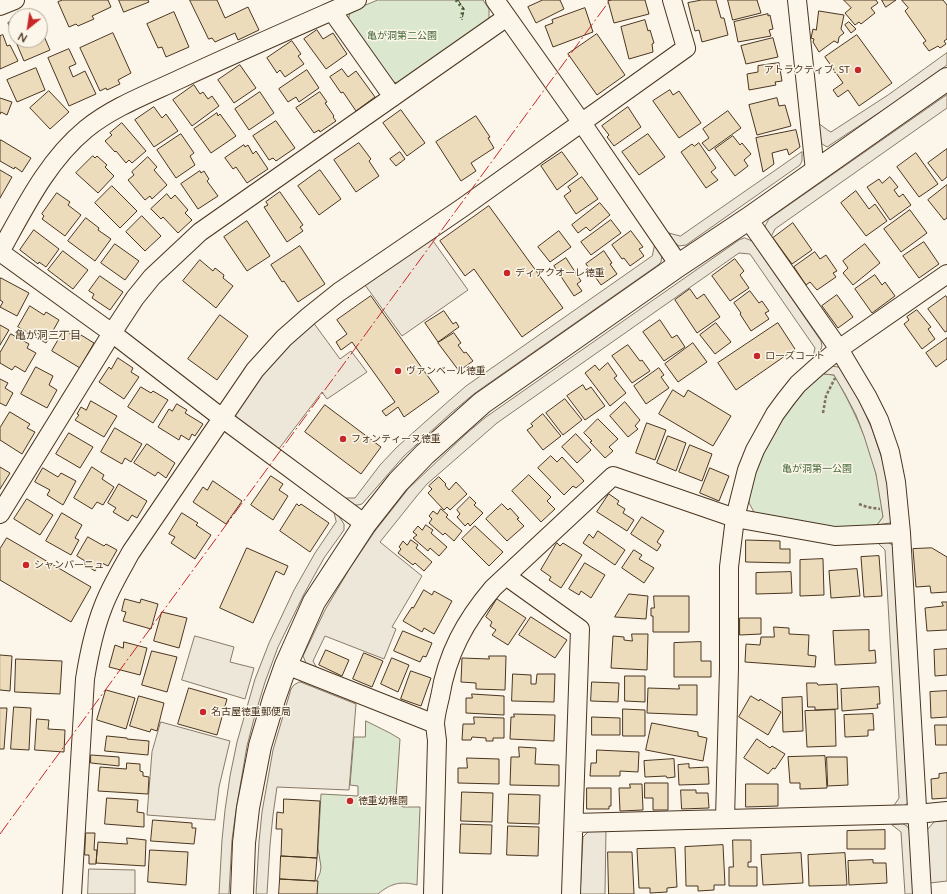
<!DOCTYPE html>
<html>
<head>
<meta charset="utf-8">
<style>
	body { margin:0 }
	#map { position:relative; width:947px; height:894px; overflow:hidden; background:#fbf6e9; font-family:Lato,sans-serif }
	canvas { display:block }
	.north { position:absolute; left:8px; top:8px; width:40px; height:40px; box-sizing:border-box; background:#fbf6e9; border:1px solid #b4a999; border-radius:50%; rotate:210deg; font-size:11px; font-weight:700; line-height:16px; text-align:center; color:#4a3520 }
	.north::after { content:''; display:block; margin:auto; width:14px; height:18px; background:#c62828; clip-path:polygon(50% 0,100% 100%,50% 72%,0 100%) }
</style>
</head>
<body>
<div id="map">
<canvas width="947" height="894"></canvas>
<div class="north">N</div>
</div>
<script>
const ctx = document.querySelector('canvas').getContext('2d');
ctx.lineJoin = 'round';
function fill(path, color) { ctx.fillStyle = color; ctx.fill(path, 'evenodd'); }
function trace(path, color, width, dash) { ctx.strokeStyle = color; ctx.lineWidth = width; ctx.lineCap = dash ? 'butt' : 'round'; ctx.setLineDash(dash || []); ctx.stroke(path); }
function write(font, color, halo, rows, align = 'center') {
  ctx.font = font + ' Lato,"Noto Sans JP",sans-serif'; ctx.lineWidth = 3; ctx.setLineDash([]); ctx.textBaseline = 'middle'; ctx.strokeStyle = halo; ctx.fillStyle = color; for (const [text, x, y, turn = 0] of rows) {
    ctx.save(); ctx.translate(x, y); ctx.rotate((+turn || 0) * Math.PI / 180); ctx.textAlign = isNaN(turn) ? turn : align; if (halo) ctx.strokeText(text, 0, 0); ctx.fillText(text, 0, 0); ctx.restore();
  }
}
const green = new Path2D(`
	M378,0h105l6,9v11l-92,63 -7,-2 -42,-60 2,-9z
	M824,374l10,1c18,31 34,64 42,99 4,14 5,29 7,43l-6,8 -43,3 -79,-14 -6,-11v-10l6,-21 8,-18 21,-37 21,-27z
	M366,721l24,12 10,6 -4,59 2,5 5,4h17l-3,78c-16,-4 -26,-2 -39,9h-62v-12l4,-9 1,-6 -3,-19 3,-54 37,2v-10l-8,-1 4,-48h11z`);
const parking = new Path2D(`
	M947,53v12l-53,38 -64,42 -3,2 -8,-5 -1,-19 11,8 2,1 57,-37z
	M947,95v13l-172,121 -4,8 -4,-6 -2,-5 4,-7z
	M802,152v9l-2,4 -114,80 -7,1 -4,-3 -6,-10 11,3z
	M431,238l37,52 -66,46 -37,-51z
	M745,238l7,3 69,100 1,5 -1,3 -9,12 3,-13 -65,-94 -11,-1 -242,170 -55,48 -15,13 -11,13 -36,45 42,34 -30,51 4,2 -12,30 -59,-23 -12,25 5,9 -7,-2 -5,-5 -3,-7 22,-46 25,-42 25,-37 33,-42 59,-56 19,-16 253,-177z
	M655,244l7,11 -1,7 -3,3 -183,128 -24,20 -47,43 -42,48 -4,1h-4l-10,-7h11l25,-33 17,-18 46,-41 23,-20 186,-130z
	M313,322l27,37 11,-8 16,21 -40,27 -5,-7 -44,58 -40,-29 -3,-7 27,-41z
	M832,366l6,1 5,3 15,27 14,32 14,42 6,49 -2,3 -13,2 6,-8 -7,-43 -12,-38 -8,-21 -11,-21 -11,-19 -10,-1 4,-6z
	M334,512l6,6 4,6v6l-20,28 -20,36 -26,53 -13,35 -10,33 -8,31 -11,64 -4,30 -3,54h-10l3,-54 3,-30 5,-34 7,-34 18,-63 14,-36 25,-53 21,-37 21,-31z
	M887,542l4,2 3,3 15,253 -2,4 -4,2 -10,1 6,-9 -14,-248 -7,-7z
	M195,636l39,11 -4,15 24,6 -9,31 -63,-19z
	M300,682l3,1 53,21 -7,86 -72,-3 -4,28 -3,30 -3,49h-11l3,-52 3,-30 11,-62 18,-61 3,-4z
	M161,722l69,19 -11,46 -4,33 -68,-5 5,-63z
	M947,821v60l-17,2 -3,-53 7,-8z
	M903,824l4,2 3,5 4,63h-9l-4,-62 -9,-7z
	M606,829l-1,65h-25l3,-57 7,-7z
	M89,869l46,1v24h-47z`);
const building = new Path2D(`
	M63,0h45l3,7 -19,9 2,3 -16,7 -2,-2 -7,3 -11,-25z
	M119,0h29l1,2 -25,10z
	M190,0h27l8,18 23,-11 11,23 -21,10 -3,-7 -20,9 -3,-4 -3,1z
	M543,0h17l4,9 -28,14 -8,-16z
	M613,0h32l4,14 -35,9 -6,-22z
	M702,0h14l5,18h3l4,17 -26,7 -3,-12 -4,1 -7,-28z
	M728,0h29l4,13 -28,7z
	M844,0h32l2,3 -7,5 4,5 -14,11 -2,-2 -4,3 -10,-12 6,-5z
	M882,0h14l-10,7z
	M902,0h41l4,5v34l-3,2 2,3 -6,4 -2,-2 -9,5 -6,-8 3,-2 -21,-30 3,-3z
	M585,8l8,24 -40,15 -8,-21 8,-3 -1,-3z
	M819,11l25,4 -3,14 3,4 -5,4 -1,6 -4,-2 -15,11 -6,-10 1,-3 -3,-1 2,-9 3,1z
	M174,12l15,35 -23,10 -4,-10 -4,1 -11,-24z
	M768,14v2l2,-1 3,14 -4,1 2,6 -33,6 -4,-20z
	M16,19v21h24v-13l10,23 -26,11 -16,-38z
	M645,20l3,11 2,-1 4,13 -2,1 1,8 -24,7 -8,-32z
	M849,22l7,7 -5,4 -6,-8z
	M317,30l6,9 10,-6 14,21 -21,15 -22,-30z
	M113,33l18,40 -13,7 2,4 -13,6 -1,-2 -6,3 -20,-43z
	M597,34l28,41 -28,20 -29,-41z
	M3,35l4,11 3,-1 8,16 -18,8v-33z
	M857,35l35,48 -33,23 -11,-16 -10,7 -5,-7 10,-7 -18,-26z
	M773,38l5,19 -32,7 -5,-18z
	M292,41l9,13 -3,2 6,8 -19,13 -5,-7 -3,3 -10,-15z
	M69,49l7,15 -7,3 4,10 12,-6 11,23 -27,12 -21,-48z
	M779,63l3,18 -7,1 1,3 -27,5 -2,-16 11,-2v-6z
	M240,65l16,23 -22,15 -16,-23z
	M36,68l9,22 -28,12 -10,-22z
	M342,69l6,8 8,-6 19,26 -19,14 -13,-19 -2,1 -11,-16z
	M307,70l12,18 -20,14 -3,-5 -8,5 -9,-13z
	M194,85l6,9 3,-2 5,7 4,-3 7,10 -27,20 -19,-26z
	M670,90l3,5 6,-4 22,32 -22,15 -26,-37z
	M49,91l20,21 -19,17 -20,-21z
	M260,92l14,21 -25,17 -14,-21z
	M320,92l7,10 -2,1 9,13 -1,1 3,4 -16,11 -1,-2 -5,3 -18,-25z
	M0,98l12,4 -5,13 -6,-3 -1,2z
	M777,98l2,8 6,-1 6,21 -34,9 -8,-30z
	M154,107l8,11 4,-4 12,17 -24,16 -19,-27z
	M628,107l13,20 -27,19 -7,-9 2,-2 -7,-9z
	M401,110l24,33 -18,13 -24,-33z
	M728,111l13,17 -32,23 -7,-8 7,-5 -6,-9z
	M217,113l1,3 2,-2 16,22 -25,17 -17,-24z
	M476,116l14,21 -2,1 6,10 -23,15 5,8 -15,10 -25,-39z
	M276,121l19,27 -19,13 -3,-3 -4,2 -16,-24z
	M122,123l24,28 -14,12 -3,-3 -3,3 -10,-12 -1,1 -10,-11 7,-6 -2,-2z
	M796,130l4,17 -11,8 -2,-6 -15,4 2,11 -11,8 -7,-34z
	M181,134l13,19 -4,3 5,9 -19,13 -19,-28z
	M648,134l17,23 -26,18 -17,-23z
	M733,136l7,9 2,-2 9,11 -7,6 4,6 -13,10 -20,-27z
	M1,140l30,18 -9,14 -7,-5 -1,2 -14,-8v-19z
	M359,143l12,16 -2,2 10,15 -23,16 -22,-32z
	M699,143l17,25 -5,4 7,8 -12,8 -25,-36 11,-8 2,2z
	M244,145l1,2 3,-2 5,9 3,-3 12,18 -21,14 -11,-16 -3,2 -8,-11z
	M947,149v28l-5,4 -14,-18z
	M400,152l5,7 -9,7 -6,-7z
	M562,152l16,22 -21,16 -16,-24z
	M916,153l22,31 -19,13 -22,-30z
	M93,156l2,2 2,-2 10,9 -2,2 9,9 -16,17 -22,-20z
	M148,157l9,10 -3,3 13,15 -15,14 -2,-3 -5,4 -17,-20 6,-5 -2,-3z
	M0,170l12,7 -12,21z
	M320,170l21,29 -22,16 -21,-29z
	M200,171l1,2 3,-2 5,8 -2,2 11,15 -20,13 -17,-25z
	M582,177l16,22 -22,15 -12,-18 7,-5 -3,-4z
	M890,177l8,10 -4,3 5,7 4,-3 8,11 -21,15 -23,-33 12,-8 3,4z
	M947,185v33l-3,2 -16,-20z
	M112,186l25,25 -17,17 -25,-25z
	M856,191l13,18 6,-5 12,17 -21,15 -25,-33z
	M280,192l23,33 -3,2 3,4 -16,11 -23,-35 4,-2 -2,-3z
	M57,193l13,9 -2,3 13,10 -16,21 -23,-17 2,-3 -2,-2z
	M167,194l4,5 4,-4 13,15 -3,3 7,7 -14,13 -15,-16 -2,2 -10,-10z
	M600,203l10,12 -20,16 -4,-4 -8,6 -6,-8z
	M489,206l74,102 -41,29 -48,-68 -9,7 -25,-35z
	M910,210l17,23 -26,19 -17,-23z
	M142,216l19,20 -16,15 -19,-19z
	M86,218l13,10 -1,2 13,9 -16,22 -27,-20z
	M611,220l10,13 -30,22 -10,-13z
	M247,221l23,35 -23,15 -23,-34z
	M793,223l19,27 -20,14 -19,-26z
	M34,230l25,19 -13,18 -7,-5 -1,2 -18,-14z
	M559,231l12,16 -21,15 -12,-15z
	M631,231l12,16 -4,2 5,7 -14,10 -6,-8 -2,1 -10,-14z
	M924,242l15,22 -20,14 -16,-22z
	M115,244l24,17 -14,19 -24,-17z
	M865,244l15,19 -27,22 -10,-12 5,-5 -5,-7z
	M300,246l25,38 -27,18 -14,-21 -2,1 -11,-17z
	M63,251l25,19 -15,19 -25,-19z
	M604,251l8,12 -2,1 7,10 -16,11 -15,-21z
	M815,252l5,7 6,-4 11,16 -4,2 3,4 -19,13 -7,-8 -4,3 -12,-18z
	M566,258l15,23 -4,3 5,7 -8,5 -20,-30z
	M735,259l9,12 -4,4 9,13 -19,13 -18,-25z
	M200,260l13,11 2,-3 9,7 -1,3 10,8 -17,22 -33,-27z
	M875,275l7,10 3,-3 10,14 -23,17 -17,-24z
	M100,276l23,16 -13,18 -18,-12 2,-4 -5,-3z
	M1,278l28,15 -12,23 -17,-9 3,-5 -3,-2v-20z
	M690,289l7,10 7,-5 16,23 -23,16 -22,-33z
	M750,291l9,12 3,-2 7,10 -4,2 4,6 -18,12 -11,-17 1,-1 -7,-10z
	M837,295l16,22 -15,11 -16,-22z
	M371,296l68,96 -35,25 -6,-10 -12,9 -4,-5 13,-9 -43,-60 -11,8 -5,-8 11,-8 -10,-14z
	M946,296l1,2v33l-2,1 -17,-23z
	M30,306l14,9 2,-3 13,8 -13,23 -28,-16z
	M917,310l14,17 -3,2 7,10 -13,10 -18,-25 5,-4 -2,-3z
	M444,311l9,13 3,-2 3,5 -21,15 -13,-19z
	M220,315l28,21 -31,44 -29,-21z
	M660,320l12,18 5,-3 8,12 -21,14 -21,-29z
	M716,323l15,19 -16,12 -15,-19z
	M778,323l17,26 -59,41 -18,-27z
	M0,325l9,5 -9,15z
	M64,330l15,9 2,-4 13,8 -14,25 -28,-17z
	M454,333l7,10 -3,2 6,8 2,-1 7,9 -14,10 -21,-28z
	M11,334l18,10 -2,4 9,5 -11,19 -10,-6 -3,4 -12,-7v-10z
	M947,338v21l-11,8 -10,-14z
	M693,343l14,19 -29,20 -13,-18z
	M628,345l12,16 2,-1 8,11 -18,12 -20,-27z
	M118,358l15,10 -2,4 8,5 -15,22 -25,-17 10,-15 2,2z
	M608,363l9,13 -3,2 12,15 -16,13 -25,-33 10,-8 4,5z
	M36,367l17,9 -4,9 8,5 -10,18 -26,-14z
	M659,368l5,7 -3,2 8,11 -23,16 -12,-18z
	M0,379l8,4 -3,5 8,5 -7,13 -6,-3z
	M583,385l3,5 5,-3 14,19 -20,14 -18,-24z
	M141,387l10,6 2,-2 15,9 -15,23 -25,-16z
	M673,390l11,7 4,-7 43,26 -18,30 -54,-32z
	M565,399l17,21 -19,15 -17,-22z
	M91,401l26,15 -13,21 -29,-17 4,-5 -2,-1 4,-7 5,3z
	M625,402l15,18 -5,6 3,3 -10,8 -18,-21z
	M177,404l10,6 -2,3 18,11 -8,12 -3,-2 -3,6 -8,-5 -2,5 -21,-13 11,-18 3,2z
	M325,405l56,42 -20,27 -56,-42z
	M10,412l20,12 -3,4 8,4 -13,22 -22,-14v-12z
	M543,414l18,22 -18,14 -16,-20 6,-4 -2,-2z
	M598,419l20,20 -9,8 4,4 -8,7 -15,-16 2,-1 -8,-8z
	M647,423l19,7 -11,30 -19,-7z
	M115,428l27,16 -11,18 -6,-4 -3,6 -21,-12z
	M69,433l24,14 -13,21 -24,-14z
	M576,434l15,16 -14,13 -15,-16z
	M668,436l18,7 -10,28 -19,-8z
	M147,444l28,19 -9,15 -8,-6 -3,4 -21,-13z
	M690,445l22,9 -10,27 -23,-9z
	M551,456l6,6 5,-5 22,24 -8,7 -3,-2 -9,9 -26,-27z
	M0,467l10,6 -10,16z
	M92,467l12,8 -2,4 12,8 -11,18 -6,-3 -5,7 -18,-11z
	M43,468l15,9 3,-4 15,8 -13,24 -16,-10 3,-5 -15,-8z
	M710,468l19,8 -10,25 -19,-8z
	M529,475l22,22 -4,4 8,8 -14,13 -29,-31z
	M271,476l12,8 -4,6 9,6 -15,24 -22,-15z
	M439,477l7,7 -1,1 4,5 7,-8 11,12 -17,16 -3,-3 -3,3 -16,-17 4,-4 -3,-3z
	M213,481l29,20 -16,23 -33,-22 10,-15 4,3z
	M119,484l28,17 -10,17 -5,-3 -4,6 -15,-9 3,-4 -8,-5z
	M609,494l10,7 -2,3 8,5 -2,4 11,7 -7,11 -30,-19z
	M470,497l6,6 -2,2 9,8 -13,13 -2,-3 -3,3 -8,-9 3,-3 -3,-4z
	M27,499l26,16 -13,20 -26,-16z
	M297,504l2,2 2,-2 28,19 -19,29 -30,-21z
	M502,504l6,6 2,-2 9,10 -2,1 7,7 -17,15 -21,-22z
	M441,509l7,6 -2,2 16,14 -8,10 -9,-8 -2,2 -14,-12 3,-4 -3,-3 4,-5 4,3z
	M62,513l20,12 -7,13 4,2 -8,15 -25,-14z
	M182,513l16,10 -2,2 15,10 -16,24 -24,-16 4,-6 -6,-3z
	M642,517l22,14 -7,11 4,3 -4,6 -26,-17z
	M426,525l7,5 -2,3 16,14 -8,9 -9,-8 -2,3 -15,-13 4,-3 -4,-3 5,-6 4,4z
	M475,526l28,26 -14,14 -27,-27z
	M598,531l27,19 -10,15 -32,-22 6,-9 4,4z
	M88,537l16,9 2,-2 11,6 -9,16 -8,-4 -5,9 -11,-7 1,-3 -8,-5z
	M7,538l84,49 -20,35 -71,-42v-31z
	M411,540l7,5 -2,3 16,14 -8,9 -9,-8 -2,2 -15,-12 3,-4 -2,-2 4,-6 4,4z
	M746,540l34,1v8h10v14l-44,-1z
	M557,543l3,3 3,-3 19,12 -21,33 -12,-8 2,-3 -10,-7z
	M247,548l41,18 -4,9 -8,-4 -23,52 -33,-15z
	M932,548l15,9v35l-16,1 -1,-7 -14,1 -3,-38z
	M634,550l8,5 -3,4 15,9 -10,15 -22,-15z
	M879,556l3,40 -18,1 -3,-40z
	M823,559l1,36 -24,1v-36z
	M585,563l20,12 -14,23 -10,-7 -2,4 -10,-6z
	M857,569l3,27 -29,2 -2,-27z
	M791,572l1,21 -36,1v-21z
	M424,590l8,5 2,-4 18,10 -18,33 -10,-6 -2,4 -19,-11 9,-14 1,1z
	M629,594l19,2 -2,23 -31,-2z
	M654,596h35v36h-36v-16h-2v-8h3z
	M125,599l15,4 1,-4 17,5 -7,25 -28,-8 3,-9 -4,-1z
	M497,599l29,19 -18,27 -16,-10 4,-5 -6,-4 2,-4 -6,-5z
	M942,602h5v28l-20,1 -2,-23 18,-2z
	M162,612l25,6 -8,30 -25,-7z
	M531,617l36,23 -12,18 -36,-23z
	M740,618h21v16l-21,1z
	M774,627l15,1v6l20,1 -1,20 8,1 -1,11 -70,-5 1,-18 14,1 1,-8h13z
	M869,630v21l6,-1 1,13 -41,2 -2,-34z
	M403,631l29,12 -6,14 -3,-1 -3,6 -26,-11z
	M632,634h16l-1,36 -36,-2 2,-32 11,1v3l8,1z
	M124,642l23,6 -7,27 -31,-8 6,-22 8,3z
	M701,642v19h10v16h-37v-34z
	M947,649v26l-12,1 -1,-26z
	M326,650l23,10 -7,16 -23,-11z
	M152,651l25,6 -10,35 -25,-7z
	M364,653l19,8 -11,26 -19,-8z
	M0,655l12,1 -2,35 -10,-1z
	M489,656h17l-1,34 -29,-1v-6l-15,-1 1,-24 27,1z
	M392,658l17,7 -11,27 -17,-8z
	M16,659l46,2 -2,33 -45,-2z
	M411,671l20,7 -10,28 -20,-7z
	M513,674l18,1v9h5l1,-10h18l-1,28 -42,-1z
	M625,676h20v26l-20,-1z
	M592,682l27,1 -1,19 -27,-1z
	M807,683h10l1,2 19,-1 1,25 -23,1v-3h-7z
	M679,685h18v30l-50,-2 1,-25 31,1z
	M879,687l1,17h-3l1,4 -36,3 -1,-22z
	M189,688l38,11 -10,36 -39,-11z
	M106,690l29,8 -9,31 -29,-9z
	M947,691v26l-16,1 -1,-26z
	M472,694l32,2v19l-38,-2v-15h6z
	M139,696l25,7 -7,28 -6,-2 -1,3 -20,-6z
	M751,696l8,5 1,-2 21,13 -13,23 -29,-18z
	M802,697l1,34 -20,1 -1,-34z
	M14,707l17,1 -2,42 -18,-1z
	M0,708h7l-3,41h-4z
	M623,709l22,1v26h-22z
	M835,710l1,36 -29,1 -2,-36z
	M514,714l41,1 -1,26 -44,-2 1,-22h3z
	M873,714l1,16h-6v6l-23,1 -1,-22z
	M474,717l30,1v20h-11v3h-7v-3l-14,-1 -1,3h-9l1,-16h11z
	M592,717l28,1v17h-28z
	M37,719l12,1 -1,9 17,1 -1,22 -29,-2z
	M652,723l46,9v4l9,2 -4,23 -57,-11z
	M935,725h12v20h-11z
	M107,736l20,2v1l22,2 -1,14 -43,-4z
	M757,739l13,9 2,-2 13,8 -10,15 -2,-1 -5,6 -24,-16z
	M519,747l17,1 -1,16 24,1v21l-49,-1 1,-28h8z
	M597,750l42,2 -1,20 -18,-1v5h-30l1,-13h5z
	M91,755l28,2v9l-28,-3z
	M825,756l2,32 -27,1v-6h-10l-2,-26z
	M827,757h20l1,28 -20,1z
	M467,758l32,1v25l-41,-1v-15h9z
	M674,759l1,18 -8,1 -1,-2 -21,1 -1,-16z
	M127,763l13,1v7l3,1v4l6,1 -1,17 -50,-3 2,-24 26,2z
	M689,764v4l19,-1 1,17 -30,1 -1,-20z
	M947,773v25l-15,1 -1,-20 8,-1v-4z
	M645,783h23v27h-15v-12h-8z
	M630,784h12l1,26 -23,1 -1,-23h11z
	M746,784h32v22l-32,1z
	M587,788h24v18h-2v3h-22z
	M681,790h15v3h12l1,15 -27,1z
	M462,792l31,1 -1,29 -31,-1z
	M509,794l31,1 -1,29 -31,-1z
	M107,798l31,2 -1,12 7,1v14l-39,-3z
	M284,799l36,2 -3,57 -36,-2 1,-27h-6l1,-17 6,1z
	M153,820l39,3v5h4l-2,16 -43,-3z
	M461,824l31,1 -1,29 -31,-1z
	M508,826l31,1 -1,29 -31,-1z
	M885,830v19h-38v-18z
	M86,833h9l-1,17h3l-1,14h-7v-9h-4z
	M127,838l19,2 -1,26 -49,-3 2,-21 29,2z
	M733,840h18v22h-3v5h9v19h-28v-19h4z
	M723,845l2,40h-11v5l-16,1v-5h-12l-1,-39z
	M675,848l2,39 -10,1v4l-17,1v-5h-11l-2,-39z
	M150,850l38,2 -2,33 -38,-3z
	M608,852h24l2,42h-25z
	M801,853l2,30 -40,2 -2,-30z
	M845,853l2,32 -38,1 -1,-31z
	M281,856l36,2 -2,23 -35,-2z
	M873,860v3h13l1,20 -38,2 -1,-24z
	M280,879l38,2 -1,13h-38z`);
const path = new Path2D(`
	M823,413l3,-17 9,-18
	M859,504l8,3 13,2`);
const minor = new Path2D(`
	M495,0l87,123 97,142
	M797,0l18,171
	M0,6l15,-6
	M332,11l61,86
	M748,219l91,130 28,47 12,24 11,32 6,30 5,51 21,361
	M0,252l112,81 110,85 143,106
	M0,252c24,-43 47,-91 86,-123 27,-22 62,-35 94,-50 58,-27 118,-53 177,-79
	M0,514l112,-181 23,-35 17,-21 48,-45 307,-215
	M506,576l74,53 -9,265
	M286,665l149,59
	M725,819l4,-151v-101l6,-49 12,-48 8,-20 20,-36 11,-15 12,-15 19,-17 22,-18 108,-75
	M574,823l343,-9 30,-3
	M72,894l13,-215c4,-25 9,-49 18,-72 7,-19 18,-37 28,-55l124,-182 29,-32 25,-22 30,-24 123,-84 224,-160 -14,-48
	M433,894l4,-154c-1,-5 -1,-10 -2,-15 0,-9 3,-19 5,-28 7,-43 25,-76 53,-109l120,-112 122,42 100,18 66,-3`);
const tertiary = new Path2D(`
	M242,894l2,-51 4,-35 12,-62 14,-47 12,-34 28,-63 51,-78 33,-42 27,-28 57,-51 197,-138 69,-46 199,-140`);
const hedge = new Path2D(`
	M456,0l7,9 -2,9`);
const fence = new Path2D(`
	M458,0l6,9 -2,11`);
const power = new Path2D(`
	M0,834l610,-834`);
const markers = [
	[858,70,4,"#c62828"],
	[507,273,4,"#c62828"],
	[757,356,4,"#c62828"],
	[398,371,4,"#c62828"],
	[343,439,4,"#c62828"],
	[26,565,4,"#c62828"],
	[203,712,4,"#c62828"],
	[350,801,4,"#c62828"]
];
const parkNames = [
	["亀が洞第二公園",402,36],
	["亀が洞第一公園",817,469]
];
const poiNames = [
	["アトラクティブ. ST",850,70,"right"],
	["ディアクオーレ徳重",515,273],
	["ローズコート",765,356],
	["ヴァンベール徳重",406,371],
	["フォンティーヌ徳重",351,439],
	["シャンパーニュ",34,565],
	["名古屋徳重郵便局",211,712],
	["徳重幼稚園",358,801]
];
const neighbourhoodNames = [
	["亀が洞三丁目",48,335]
];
fill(green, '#dce7d0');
trace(green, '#887966', 1);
fill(parking, '#ede7d9');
trace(parking, '#887966', 1);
fill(building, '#ecdcbc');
trace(building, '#4a3520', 1);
trace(minor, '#4a3520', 20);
trace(tertiary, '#4a3520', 24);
trace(path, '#7f6f5c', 2.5, [3, 2]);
trace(minor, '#fbf6e9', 18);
trace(tertiary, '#fbf6e9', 22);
trace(hedge, '#436837', 3, [2, 3]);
trace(fence, '#4a3520', 1, [5, 2]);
trace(power, '#c62828', 1, [14, 3, 2, 3]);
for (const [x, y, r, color] of markers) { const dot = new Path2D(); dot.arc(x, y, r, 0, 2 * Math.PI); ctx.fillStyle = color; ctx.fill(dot); trace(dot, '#fbf6e9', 1.5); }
write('10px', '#436837', '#fbf6e9', parkNames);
write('10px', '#4a3520', '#fbf6e9', poiNames, 'left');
write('11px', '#4a3520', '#fbf6e9', neighbourhoodNames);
</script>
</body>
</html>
